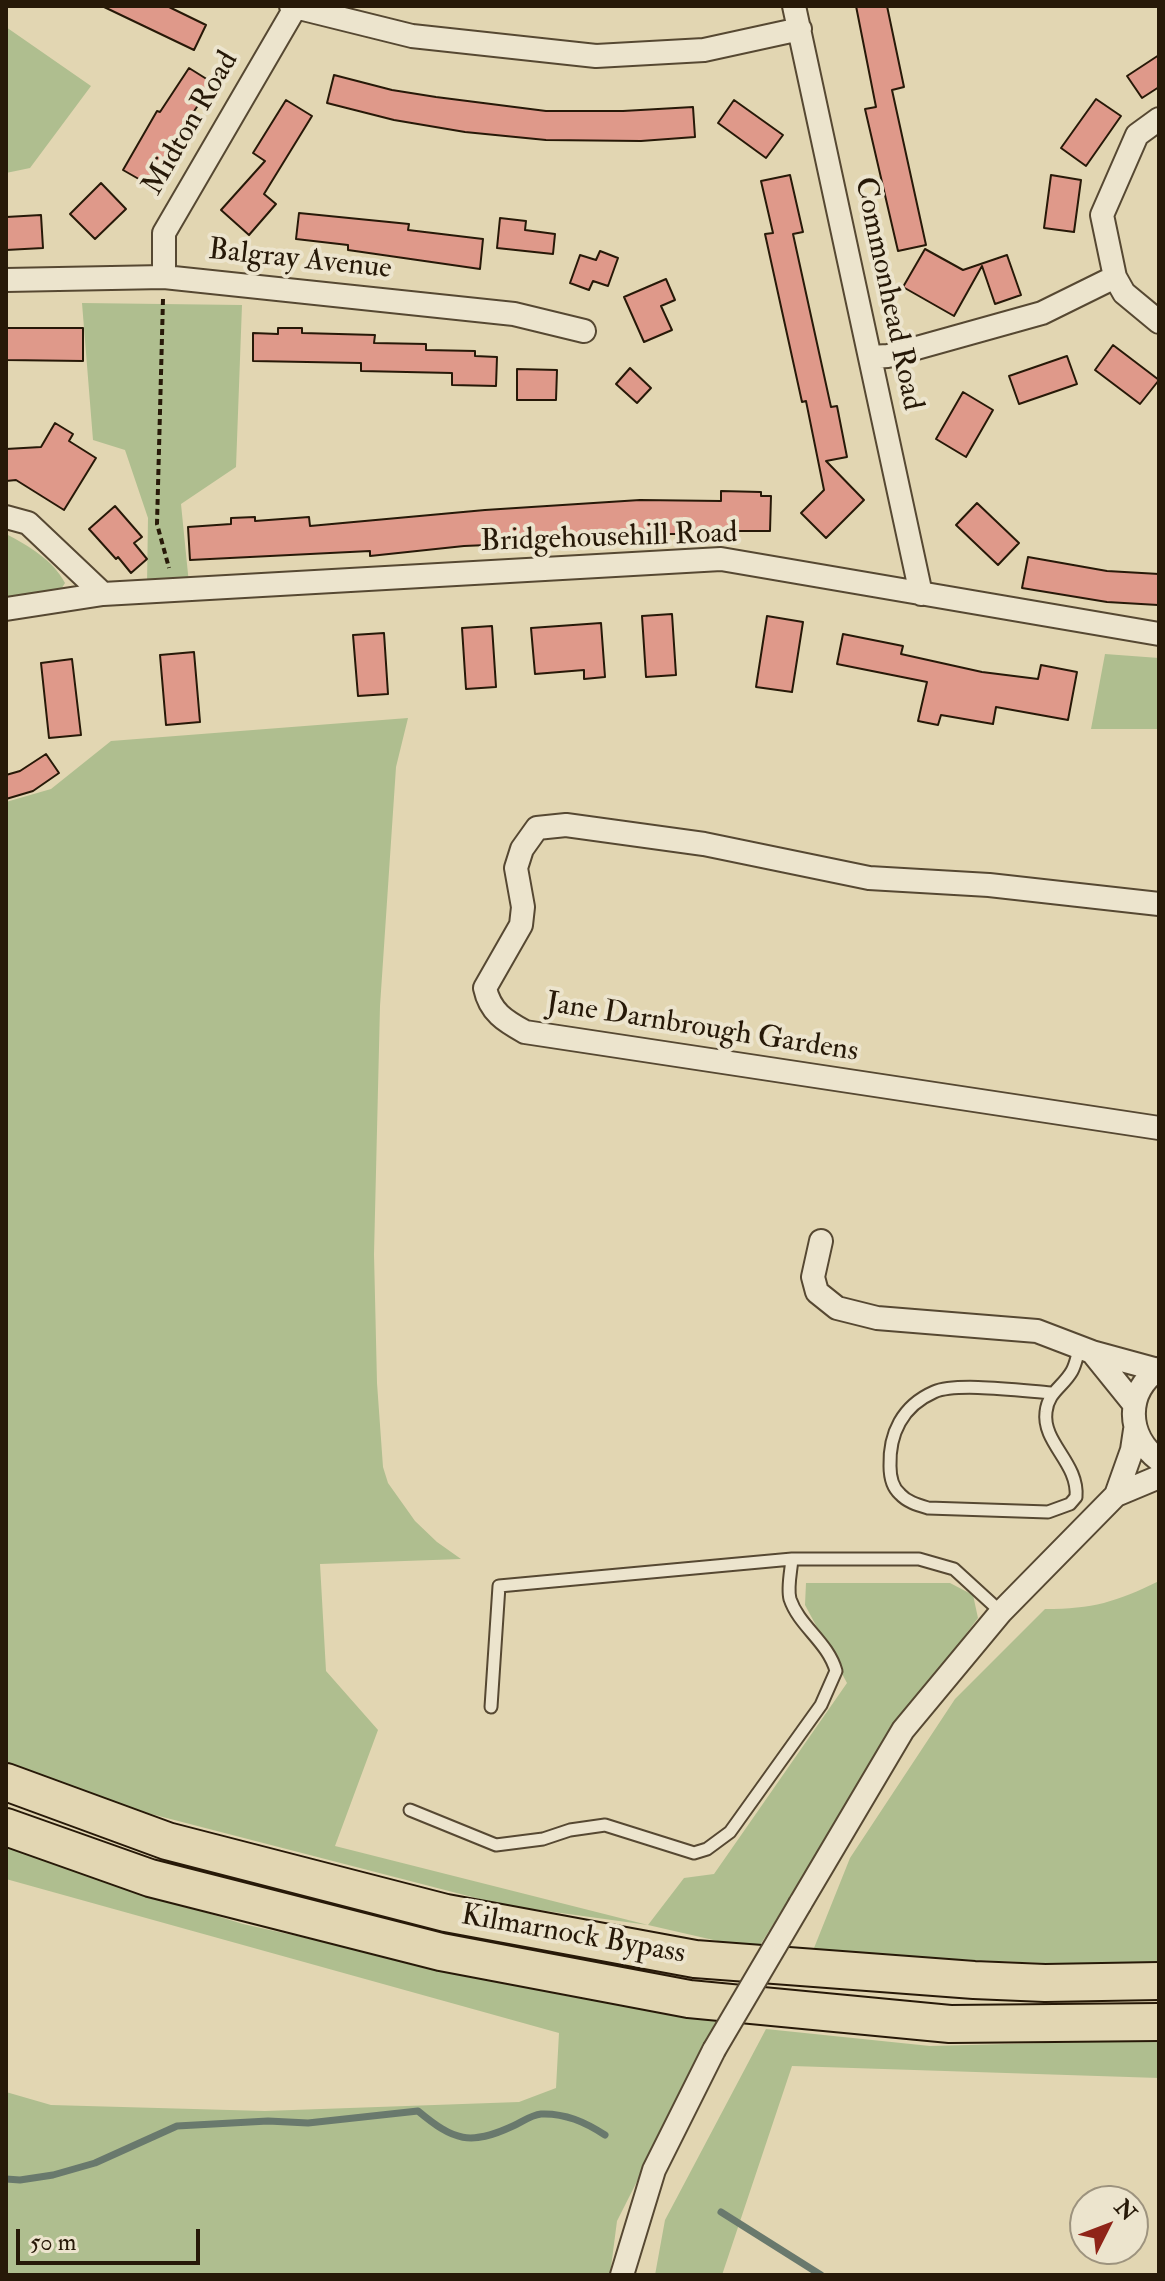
<!DOCTYPE html>
<html>
<head>
<meta charset="utf-8">
<style>
	body { margin:0 }
	#map { position:relative; width:1165px; height:2281px; overflow:hidden; background:#e2d6b2; font-family:"IM FELL Double Pica",serif }
	canvas { display:block }
	.frame { position:absolute; inset:0; border:8px solid #271908; pointer-events:none }
	.north { position:absolute; left:1069px; top:2185px; width:80px; height:80px; box-sizing:border-box; background:#ece4cd; border:2px solid #9d937e; border-radius:50%; rotate:48deg; font-size:22px; font-weight:700; line-height:32px; text-align:center; color:#271908 }
	.north::after { content:''; display:block; margin:auto; width:28px; height:36px; background:#8f2418; clip-path:polygon(50% 0,100% 100%,50% 72%,0 100%) }
	.scale { position:absolute; left:16px; top:2229px; width:184px; height:36px; box-sizing:border-box; border:4px solid #271908; border-top:0; padding-left:10px; font-size:24px; line-height:28px; white-space:nowrap; color:#271908; -webkit-text-stroke:6px #ece4cd; paint-order:stroke }
</style>
</head>
<body>
<div id="map">
<canvas width="1165" height="2281"></canvas>
<div class="frame"></div>
<div class="north">N</div>
<div class="scale">50 m</div>
</div>
<script>
const ctx = document.querySelector('canvas').getContext('2d');
ctx.lineJoin = 'round';
function fill(path, color) { ctx.fillStyle = color; ctx.fill(path, 'evenodd'); }
function trace(path, color, width, dash) { ctx.strokeStyle = color; ctx.lineWidth = width; ctx.lineCap = dash ? 'butt' : 'round'; ctx.setLineDash(dash || []); ctx.stroke(path); }
function write(font, color, halo, rows, align = 'center') {
  ctx.font = font + ' "IM FELL Double Pica",serif'; ctx.lineWidth = 8; ctx.setLineDash([]); ctx.textBaseline = 'middle'; ctx.strokeStyle = halo; ctx.fillStyle = color; for (const [text, x, y, turn = 0] of rows) {
    ctx.save(); ctx.translate(x, y); ctx.rotate((+turn || 0) * Math.PI / 180); ctx.textAlign = isNaN(turn) ? turn : align; if (halo) ctx.strokeText(text, 0, 0); ctx.fillText(text, 0, 0); ctx.restore();
  }
}
const green = new Path2D(`
	M6,27l85,59 -61,82 -24,5z
	M82,303l160,2 -6,162 -55,37 8,80 -42,1 1,-67 -23,-68 -32,-10z
	M6,534c23,12 47,26 59,49l-5,8 -54,6z
	M1105,654l54,4v71h-68z
	M408,718l-12,49 -16,239 -6,248 3,129 6,84 5,16 27,38 22,21 24,17 -141,5 6,107 52,59 -43,116 313,79 36,-47 30,-4 133,-191 -42,-78 1,-22h144l23,12 5,23 -78,104 -143,228 -109,-25 -145,-20 -406,-105 -91,-38v-960l45,-13 60,-48z
	M1159,1581v387l-347,-15 38,-95 105,-159 90,-90c48,0 71,-7 114,-28z
	M6,1841l166,61 71,22 324,72 152,23 -102,202 -7,54h-604v-183l45,13 214,6 254,-9 37,-14 3,-55 -553,-154z
	M766,2029l164,17 229,-6v38l-367,-12 -70,209h-67l10,-55z`);
const stream = new Path2D(`
	M6,2179l14,1 33,-5 42,-12 82,-37 91,-5 40,2 110,-12c36,30 52,35 95,15 9,-4 18,-11 28,-12 24,-1 44,8 64,21
	M721,2212l100,63`);
const building = new Path2D(`
	M102,6h65l39,19 -12,25z
	M856,6h31l17,81 -12,3 34,155 -28,6 -33,-142 11,-2z
	M1159,55v32l-17,11 -15,-22z
	M189,68l24,15 -45,67 3,2 -20,34 -28,-16 34,-59 3,1z
	M334,75l58,15 44,7 110,14h77l70,-4 2,30 -54,4 -95,-1 -81,-8 -71,-12 -67,-17z
	M1096,99l25,17 -35,50 -25,-18z
	M286,100l26,16 -48,78 12,10 -27,31 -28,-25 44,-49 -12,-8z
	M734,100l49,35 -17,23 -48,-35z
	M790,175l13,57 -10,2 38,173 6,-1 10,51 -21,4 38,39 -38,38 -25,-25 23,-23 -18,-89 -4,1 -37,-168 8,-1 -12,-52z
	M1051,175l30,5 -7,52 -30,-4z
	M101,183l25,26 -31,30 -25,-25z
	M299,213l110,11 -1,6 75,9 -3,30 -132,-19v-5l-52,-6z
	M41,215l2,33 -37,2v-33z
	M500,218l26,3 -1,9 30,4 -2,20 -56,-6z
	M925,249l38,21 44,-15 14,40 -26,9 -13,-38 -28,50 -51,-29z
	M600,251l18,7 -10,28 -15,-5 -4,9 -19,-7 10,-28 16,5z
	M666,279l9,21 -14,6 11,24 -28,12 -20,-45z
	M6,328h77v33l-77,-1z
	M278,328h24v5l73,2 -1,8 52,1v6l49,1v5l22,1 -1,29 -44,-1v-12l-91,-2v-8l-108,-2v-28l25,1z
	M1113,345l46,35 -19,24 -45,-34z
	M1067,356l10,28 -58,20 -10,-28z
	M630,368l21,20 -14,15 -21,-19z
	M517,369l40,1 -1,30h-39z
	M963,392l30,18 -27,47 -30,-18z
	M55,423l18,11 -4,7 27,17 -32,52 -48,-30 -10,1v-32l35,-2z
	M721,491l40,1v4h10l-1,35h-67v3h-50l-95,5v3l-94,4 -94,10v-5l-180,9 -2,-33 43,-3v-6l24,-1v4l54,-4 1,9 175,-16 155,-10 81,1z
	M977,503l42,40 -21,22 -42,-40z
	M115,506l27,31 -8,6 13,16 -16,14 -13,-16 -2,2 -27,-30z
	M1028,557l79,14 52,3 -1,31 -51,-3 -85,-14z
	M672,614l4,61 -30,2 -4,-61z
	M767,616l36,6 -11,70 -36,-5z
	M601,623l4,54 -21,2v-9l-49,4 -4,-46z
	M492,626l4,61 -30,2 -4,-61z
	M384,633l4,61 -30,2 -5,-61z
	M843,634l60,12 -2,8 81,18 56,7 3,-14 36,7 -9,48 -72,-13 -3,17 -52,-9 -3,10 -20,-4 9,-39 -90,-18z
	M194,652l6,70 -34,3 -6,-70z
	M72,659l9,76 -32,3 -8,-75z
	M46,754l13,19 -26,18 -27,8v-24l14,-4z`);
const path = new Path2D(`
	M163,299l-6,225 12,44`);
const service = new Path2D(`
	M1051,1393c-28,-2 -94,-11 -117,-1 -32,14 -45,42 -44,74 0,11 2,21 10,28 7,8 18,11 28,14l120,4 22,-8 6,-7c3,-34 -34,-54 -30,-85 2,-20 17,-25 26,-41 4,-7 5,-16 8,-24
	M491,1707l8,-121 293,-27h127l35,10 47,43
	M410,1810l86,35 47,-6 27,-9 35,-5 89,28 13,-4 23,-17 91,-127 15,-34c-8,-29 -37,-45 -46,-72 -3,-11 1,-28 2,-40`);
const minor = new Path2D(`
	M291,6l121,30 184,20 108,-6 96,-21
	M794,6l127,588
	M1159,119l-22,16 -35,80 13,62 9,16 35,29
	M164,277v-44l131,-225
	M6,280l158,-3 350,37 70,17
	M870,357l18,-1 154,-43 73,-36
	M6,517l22,6 75,71
	M6,609l97,-15 618,-35 438,75
	M1159,904l-170,-19 -120,-7 -165,-34 -138,-19 -29,3 -15,21 -6,19 7,39 -2,18 -36,63c5,24 20,33 40,44l634,96
	M821,1241l-8,36 4,15 20,16 40,10 160,13 55,21 66,18
	M1092,1352l42,52
	M1159,1369c-34,23 -33,67 0,91
	M1116,1495l16,-45 3,-20
	M800,1904l103,-174 98,-118 115,-117 43,-18
	M622,2275l32,-105 60,-120`);
const trunk = new Path2D(`
	M6,1782l161,59 279,72 249,46 279,21 71,3 114,-2
	M6,1827l144,51 291,74 248,47 261,25 209,-2`);
const minorBridge = new Path2D(`
	M714,2050l86,-146`);
const streetNames = [
	["Midton Road",192,124,-60],
	["Balgray Avenue",300,261,6],
	["Commonhead Road",887,294,78],
	["Bridgehousehill Road",609,539,-2],
	["Jane Darnbrough Gardens",702,1029,9],
	["Kilmarnock Bypass",573,1936,10]
];
fill(green, '#afbe8f');
trace(stream, '#69796d', 7);
fill(building, '#df998a');
trace(building, '#271908', 2);
trace(service, '#564832', 15);
trace(minor, '#564832', 26);
trace(trunk, '#271908', 40);
trace(path, '#271908', 4, [6, 4]);
trace(service, '#ece4cd', 11);
trace(minor, '#ece4cd', 22);
trace(trunk, '#e2d6b2', 36);
trace(minorBridge, '#564832', 26, []);
trace(minorBridge, '#ece4cd', 22);
write('30px', '#271908', '#ece4cd', streetNames);
</script>
</body>
</html>
